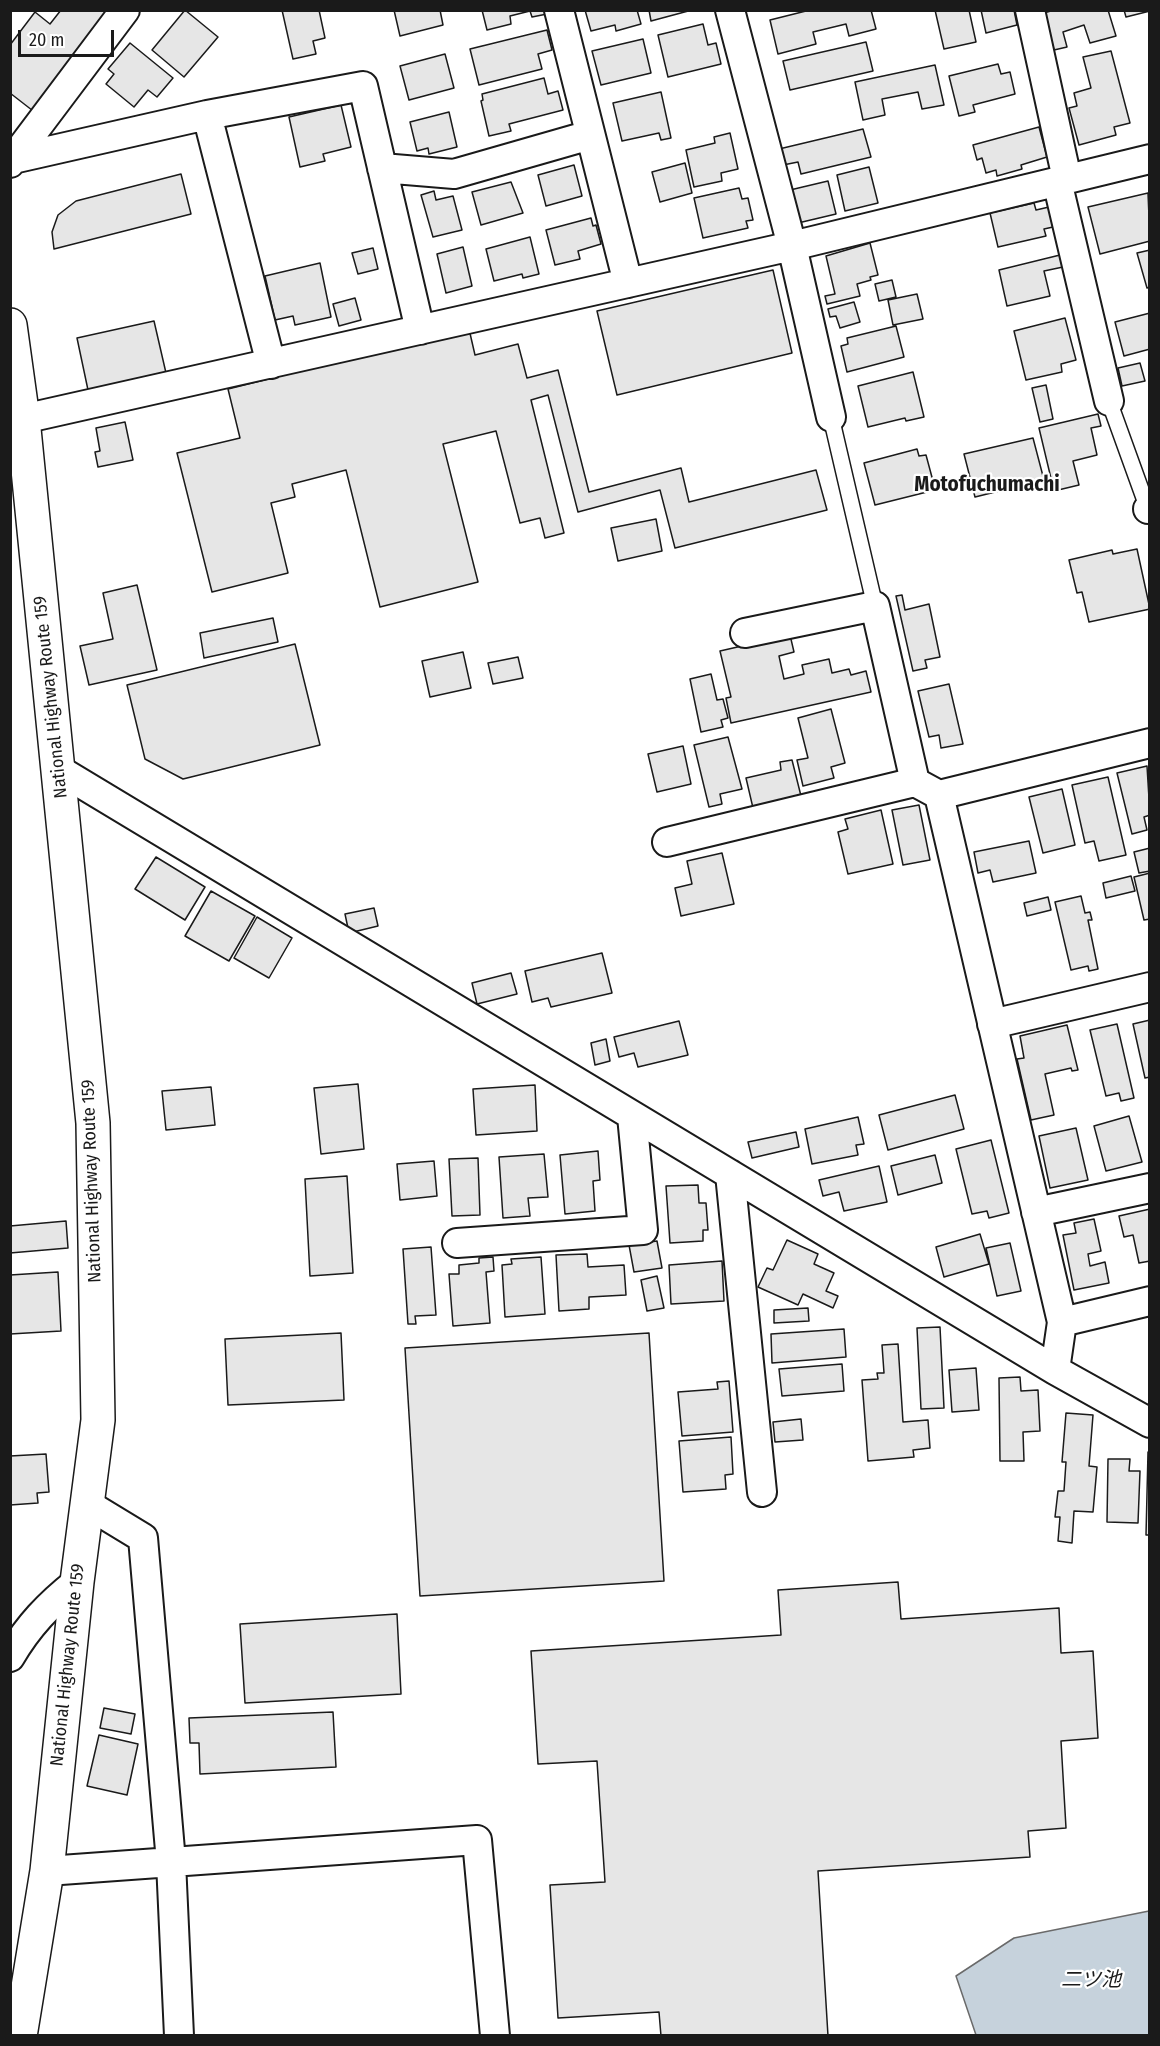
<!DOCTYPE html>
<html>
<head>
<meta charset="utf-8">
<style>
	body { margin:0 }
	#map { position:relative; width:1160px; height:2046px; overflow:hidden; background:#fff; font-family:"Fira Sans Condensed",sans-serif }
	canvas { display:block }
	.frame { position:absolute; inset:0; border:12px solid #1a1a1a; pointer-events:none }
	.scale { position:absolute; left:18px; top:30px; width:96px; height:27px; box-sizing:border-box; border:3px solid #1a1a1a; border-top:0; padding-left:8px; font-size:18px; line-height:21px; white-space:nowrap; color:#1a1a1a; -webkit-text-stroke:4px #fff; paint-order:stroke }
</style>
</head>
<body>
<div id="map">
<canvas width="1160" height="2046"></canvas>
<div class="frame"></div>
<div class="scale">20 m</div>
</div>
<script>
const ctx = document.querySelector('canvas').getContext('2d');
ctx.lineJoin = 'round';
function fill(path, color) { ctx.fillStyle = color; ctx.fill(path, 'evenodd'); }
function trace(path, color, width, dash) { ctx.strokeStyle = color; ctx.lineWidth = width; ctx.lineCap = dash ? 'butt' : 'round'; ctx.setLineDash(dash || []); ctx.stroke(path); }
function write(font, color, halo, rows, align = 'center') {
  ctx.font = font + ' "Fira Sans Condensed","Noto Sans JP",sans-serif'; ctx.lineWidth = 4.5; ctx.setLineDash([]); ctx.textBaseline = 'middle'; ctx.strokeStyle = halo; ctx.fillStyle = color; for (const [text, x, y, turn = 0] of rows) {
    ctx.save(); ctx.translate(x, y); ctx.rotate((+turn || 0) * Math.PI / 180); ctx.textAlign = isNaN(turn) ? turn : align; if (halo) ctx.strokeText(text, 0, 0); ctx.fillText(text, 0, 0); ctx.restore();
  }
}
const water = new Path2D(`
	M1149,1911v124h-173l-20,-59 58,-38z`);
const building = new Path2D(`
	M61,10h54l-78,104 -27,-21v-48l25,-33 15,12z
	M185,10l33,27 -34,40 -32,-27z
	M282,10h37l6,28 -12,3 3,13 -23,5z
	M394,10h46l3,15 -43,11z
	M482,10h64l1,4 -15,3 -2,-6 -20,5 1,8 -24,6z
	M585,10h52l4,14 -25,7 -1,-6 -24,6z
	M649,10h43l-41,11z
	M810,10h61l5,19 -27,7 -3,-12 -33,8 3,12 -38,10 -8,-34z
	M935,10h34l7,32 -32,7z
	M981,10h33l3,15 -31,8z
	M1054,10h54l8,26 -26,7 -6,-18 -21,7 4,15 -13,3 -10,-37z
	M1124,10h26v1l-24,6z
	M703,24l5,21 8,-2 5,21 -53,13 -10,-42z
	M547,30l5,20 -14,4 4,15 -63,16 -9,-36z
	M643,39l8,34 -50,12 -9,-34z
	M866,42l7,29 -83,19 -7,-29z
	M130,43l43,35 -16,19 -9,-7 -14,17 -28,-23 8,-10 -6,-5z
	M1111,51l19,72 -16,4 2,8 -37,10 -10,-37 8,-2 -3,-13 17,-5 -8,-31z
	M445,54l9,34 -45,12 -9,-34z
	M998,64l3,10 9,-2 5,22 -42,11 2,7 -16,4 -10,-40z
	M935,65l9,40 -22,4 -4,-17 -36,7 3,16 -22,5 -8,-38z
	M544,78l4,16 10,-3 5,19 -54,14 2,7 -22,5 -8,-35 2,-1 -1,-6z
	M661,92l10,46 -10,2 -2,-7 -37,8 -9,-38z
	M341,105l10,42 -28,7 2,7 -25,6 -11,-50z
	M449,112l8,35 -28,7 -1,-6 -11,3 -7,-29z
	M1039,127l8,30 -26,8 1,4 -25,7 -1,-6 -10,3 -4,-15 -5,2 -4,-15z
	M863,129l8,28 -70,17 -3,-12 -15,3 -4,-16z
	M730,133l8,36 -17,4 1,8 -28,6 -8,-37 29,-7 -1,-6z
	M685,163l7,30 -32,9 -8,-30z
	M574,165l8,31 -36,10 -8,-31z
	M869,167l9,36 -33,8 -8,-36z
	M181,174l10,40 -137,35 -2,-17 6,-17 18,-14z
	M828,181l8,33 -38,9 -8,-33z
	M511,182l12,31 -42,12 -9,-33z
	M739,188l3,11 6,-1 5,22 -7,1 2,7 -45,10 -9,-40z
	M434,191l2,9 17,-4 9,34 -29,7 -12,-42z
	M1148,193l2,48 -50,13 -12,-47z
	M1034,203l2,7 13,-3 4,20 -9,2 2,7 -48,11 -8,-34z
	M591,218l2,8 3,-1 5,19 -23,7 2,8 -25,6 -9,-35z
	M530,237l9,37 -16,4 -1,-4 -28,7 -8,-32z
	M870,243l8,32 -8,2 1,3 -14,4 3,12 -33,8 -2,-8 10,-2 -9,-38z
	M463,247l9,39 -26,7 -9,-39z
	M373,248l5,21 -20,5 -6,-21z
	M1150,250v37l-3,1 -10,-35z
	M1060,255l3,12 -19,4 6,25 -43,10 -8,-36z
	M320,263l11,54 -36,8 -2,-9 -18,4 -10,-44z
	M773,270l19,83 -175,42 -20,-84z
	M892,280l4,17 -17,4 -4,-17z
	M917,294l6,25 -30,6 -5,-25z
	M355,298l6,22 -22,6 -6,-22z
	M854,302l6,20 -20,6 -4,-12 -6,1 -2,-8z
	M1150,313v36l-26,7 -9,-34z
	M1065,318l11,42 -15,4 1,8 -36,8 -12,-49z
	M154,321l12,52 -78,17 -11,-52z
	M896,326l8,31 -57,15 -6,-26 7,-2 -1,-6z
	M469,329l6,26 43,-11 9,34 31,-8 31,122 92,-24 8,34 127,-32 11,40 -152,38 -15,-58 -82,22 -30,-117 -17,5 33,133 -19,5 -5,-20 -20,5 -24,-92 -53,13 35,138 -98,25 -34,-137 -54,14 3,13 -24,6 17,70 -76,19 -35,-139 63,-15 -12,-49z
	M1140,363l5,18 -23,5 -4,-18z
	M913,372l11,45 -18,4 -1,-3 -37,9 -10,-41z
	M1046,385l7,34 -13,3 -8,-34z
	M1098,414l3,12 -10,2 6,27 -24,6 6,24 -25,6 -15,-63z
	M125,422l8,38 -35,7 -3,-15 5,-1 -4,-23z
	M1033,438l11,42 -69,17 -11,-43z
	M917,449l2,7 7,-1 7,26 -9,2 3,9 -52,13 -11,-42z
	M656,519l6,32 -44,10 -7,-33z
	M1137,549l13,60 -61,13 -7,-30 -5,1 -8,-33 43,-10 1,4z
	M137,585l20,85 -68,15 -9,-39 33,-7 -10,-46z
	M902,595l3,15 24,-6 11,53 -15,3 2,8 -14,3 -17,-75z
	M273,618l5,24 -74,16 -4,-25z
	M790,635l4,17 -15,4 5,23 20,-5 -2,-9 27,-6 3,14 17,-4 2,6 15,-4 5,21 -140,31 -5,-25 5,-1 -11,-46z
	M295,644l25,101 -137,34 -38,-20 -18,-74z
	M463,652l8,36 -41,9 -8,-36z
	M518,657l5,21 -30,6 -5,-21z
	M711,674l6,26 6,-1 5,19 -7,2 2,7 -22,5 -11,-53z
	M949,684l14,60 -22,4 -2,-13 -10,2 -11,-46z
	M831,709l14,54 -14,4 3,11 -31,8 -6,-26 11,-2 -10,-40z
	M728,737l14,52 -22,5 2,10 -13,3 -15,-62z
	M683,746l8,38 -34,8 -9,-38z
	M792,760l9,36 -48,12 -7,-30 35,-8 -1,-8z
	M1147,766l3,49 -6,2 3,13 -15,4 -15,-61z
	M1108,777l18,78 -27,6 -5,-20 -9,2 -13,-58z
	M1062,789l13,56 -32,8 -14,-56z
	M919,805l11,55 -27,5 -11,-55z
	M881,810l12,54 -45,10 -10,-42 10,-3 -3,-10z
	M1029,841l7,32 -43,9 -3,-12 -12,3 -4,-21z
	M1150,848v23l-11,2 -5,-21z
	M722,853l12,51 -53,12 -6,-28 17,-4 -5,-23z
	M156,857l49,30 -20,33 -50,-31z
	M1150,873v46l-6,1 -10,-43z
	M1131,876l4,15 -29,7 -3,-15z
	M211,891l44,25 -26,45 -44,-25z
	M1081,896l4,17 5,-1 2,8h-4l10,49 -9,2 -1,-5 -17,4 -16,-68z
	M1048,897l3,13 -24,6 -3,-13z
	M374,908l4,18 -29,7 -4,-19z
	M257,917l35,21 -23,40 -35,-20z
	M602,953l10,40 -61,14 -3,-9 -16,4 -7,-31z
	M511,973l6,21 -40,10 -5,-21z
	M1150,1020v57l-5,1 -12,-54z
	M679,1021l9,34 -50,12 -4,-14 -15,4 -5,-20z
	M1117,1024l17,74 -13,3 -2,-8 -13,3 -16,-66z
	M1067,1025l11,45 -6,1 -1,-3 -26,6 9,41 -23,5 -14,-61 7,-1 -4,-22z
	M606,1039l4,22 -15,4 -4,-22z
	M358,1084l6,65 -43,5 -7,-66z
	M535,1085l2,46 -61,4 -3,-46z
	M211,1087l4,38 -49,5 -4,-39z
	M955,1095l9,34 -76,21 -9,-35z
	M1129,1116l13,46 -36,9 -12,-45z
	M858,1117l6,27 -8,1 2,10 -46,9 -7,-35z
	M1076,1128l12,52 -38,8 -11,-52z
	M796,1132l3,15 -47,11 -4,-16z
	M991,1140l18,73 -20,5 -2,-7 -15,3 -16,-65z
	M598,1151l2,29 -7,1 2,30 -30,3 -5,-59z
	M544,1154l4,43 -20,1 2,18 -27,2 -4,-61z
	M935,1155l7,28 -44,12 -7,-29z
	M478,1158l2,57 -28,1 -3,-57z
	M434,1161l3,35 -37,4 -3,-36z
	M879,1166l8,36 -43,9 -5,-19 -16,4 -4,-16z
	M347,1176l6,97 -43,3 -5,-97z
	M698,1185l1,18h7l2,27h-5v11l-33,2 -4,-57z
	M1150,1209v52l-11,2 -6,-28 -9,2 -5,-21z
	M1094,1219l7,32 -13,3 2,12 15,-4 4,21 -35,7 -11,-55 13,-2 -2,-10z
	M66,1221l2,27 -58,5v-27z
	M980,1234l9,30 -45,13 -8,-30z
	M787,1240l31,14 -4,10 20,9 -8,18 12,5 -5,12 -30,-14 -5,11 -40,-18 9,-19 6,2z
	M657,1241l5,27 -28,4 -5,-27z
	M1010,1243l11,48 -24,5 -11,-48z
	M431,1247l5,68 -21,1 1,8h-8l-5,-75z
	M587,1254l1,13 36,-2 2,30 -37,2v12l-30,2 -3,-56z
	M493,1257l1,14 -8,1 4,51 -37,3 -4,-52h10v-9l20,-2v-5z
	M541,1257l4,57 -40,3 -3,-52 10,-1 -1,-5z
	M722,1261l2,40 -53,3 -2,-39z
	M58,1272l3,59 -51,3v-59z
	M657,1276l7,32 -17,3 -6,-31z
	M808,1308l1,13 -35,2v-13z
	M940,1327l4,81 -23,1 -4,-81z
	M844,1329l2,28 -74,6 -1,-29z
	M341,1333l3,67 -116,5 -3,-66z
	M649,1333l15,248 -244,15 -15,-248z
	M898,1344l5,78 25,-2 2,28 -17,2 1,7 -46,4 -6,-81 16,-1 -1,-6h7l-2,-28z
	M842,1364l2,27 -62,5 -3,-27z
	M976,1368l3,42 -27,2 -3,-42z
	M1020,1377l1,14 17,-1 2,41 -17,1 1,29h-24l-1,-83z
	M729,1381l4,51 -51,4 -4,-44 40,-3 -1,-7z
	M1066,1413l27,2 -4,51 8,1 -4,45 -19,-1 -2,32 -14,-2 2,-24h-5l3,-26h6l2,-29h-4z
	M801,1419l2,21 -28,2 -2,-20z
	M731,1437l2,37 -8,1 1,14 -43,3 -4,-51z
	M1148,1452h2v83h-4z
	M46,1454l3,38 -12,1 1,10 -28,2v-49z
	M1108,1459h22l-1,12h11l-2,52 -31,-1z
	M898,1582l3,37 158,-11 2,45 32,-2 5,87 -37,3 5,87 -38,3 2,26 -212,14 10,165h-167l-2,-24 -101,6 -8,-133 55,-3 -8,-121 -59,3 -7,-113 250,-16 -3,-45z
	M397,1614l4,80 -156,9 -5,-79z
	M104,1708l31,6 -4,20 -31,-6z
	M333,1712l3,55 -136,7 -1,-31h-9l-1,-25z
	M99,1735l39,9 -11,51 -40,-9z`);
const lane = new Path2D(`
	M1109,401l39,108
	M831,417l44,189`);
const street = new Path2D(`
	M559,10l69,273
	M730,10l62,236 39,171
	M1030,10l37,169
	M207,115l64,249
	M13,159l194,-44 156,-29 57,244
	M10,163l115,-153
	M382,168l72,6 136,-39
	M1057,181l52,220
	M23,419l769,-173 358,-87
	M1148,509h2
	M745,633l130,-27 40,176 24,13 211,-52
	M59,770l996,600 95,53
	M939,795l123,527 -7,48
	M667,842l248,-60
	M992,1024l158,-37
	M730,1174l32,318
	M1036,1212l114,-24
	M457,1243l186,-13 -11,-114
	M1062,1322l88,-21
	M87,1504l56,34 28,324 8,174
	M10,1657c18,-31 39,-53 67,-75
	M47,1871l430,-31 18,196`);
const highway = new Path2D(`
	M10,325l13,94 70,704 5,297 -21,162 -30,289 -27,165`);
const streetNames = [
	["National Highway Route 159",51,697,-96],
	["National Highway Route 159",92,1181,-92],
	["National Highway Route 159",68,1665,-84]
];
const waterNames = [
	["二ツ池",1091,1980]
];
const quarterNames = [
	["Motofuchumachi",987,485]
];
fill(water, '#c6d2dc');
trace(water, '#6a6a6a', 1.5);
fill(building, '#e6e6e6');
trace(building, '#1a1a1a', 1.5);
trace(lane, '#1a1a1a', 18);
trace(street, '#1a1a1a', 32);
trace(highway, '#1a1a1a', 36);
trace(lane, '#fff', 15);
trace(street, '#fff', 28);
trace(highway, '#fff', 33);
write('18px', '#1a1a1a', '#fff', streetNames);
write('italic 20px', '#1a1a1a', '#fff', waterNames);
write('bold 21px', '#1a1a1a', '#fff', quarterNames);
</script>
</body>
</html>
